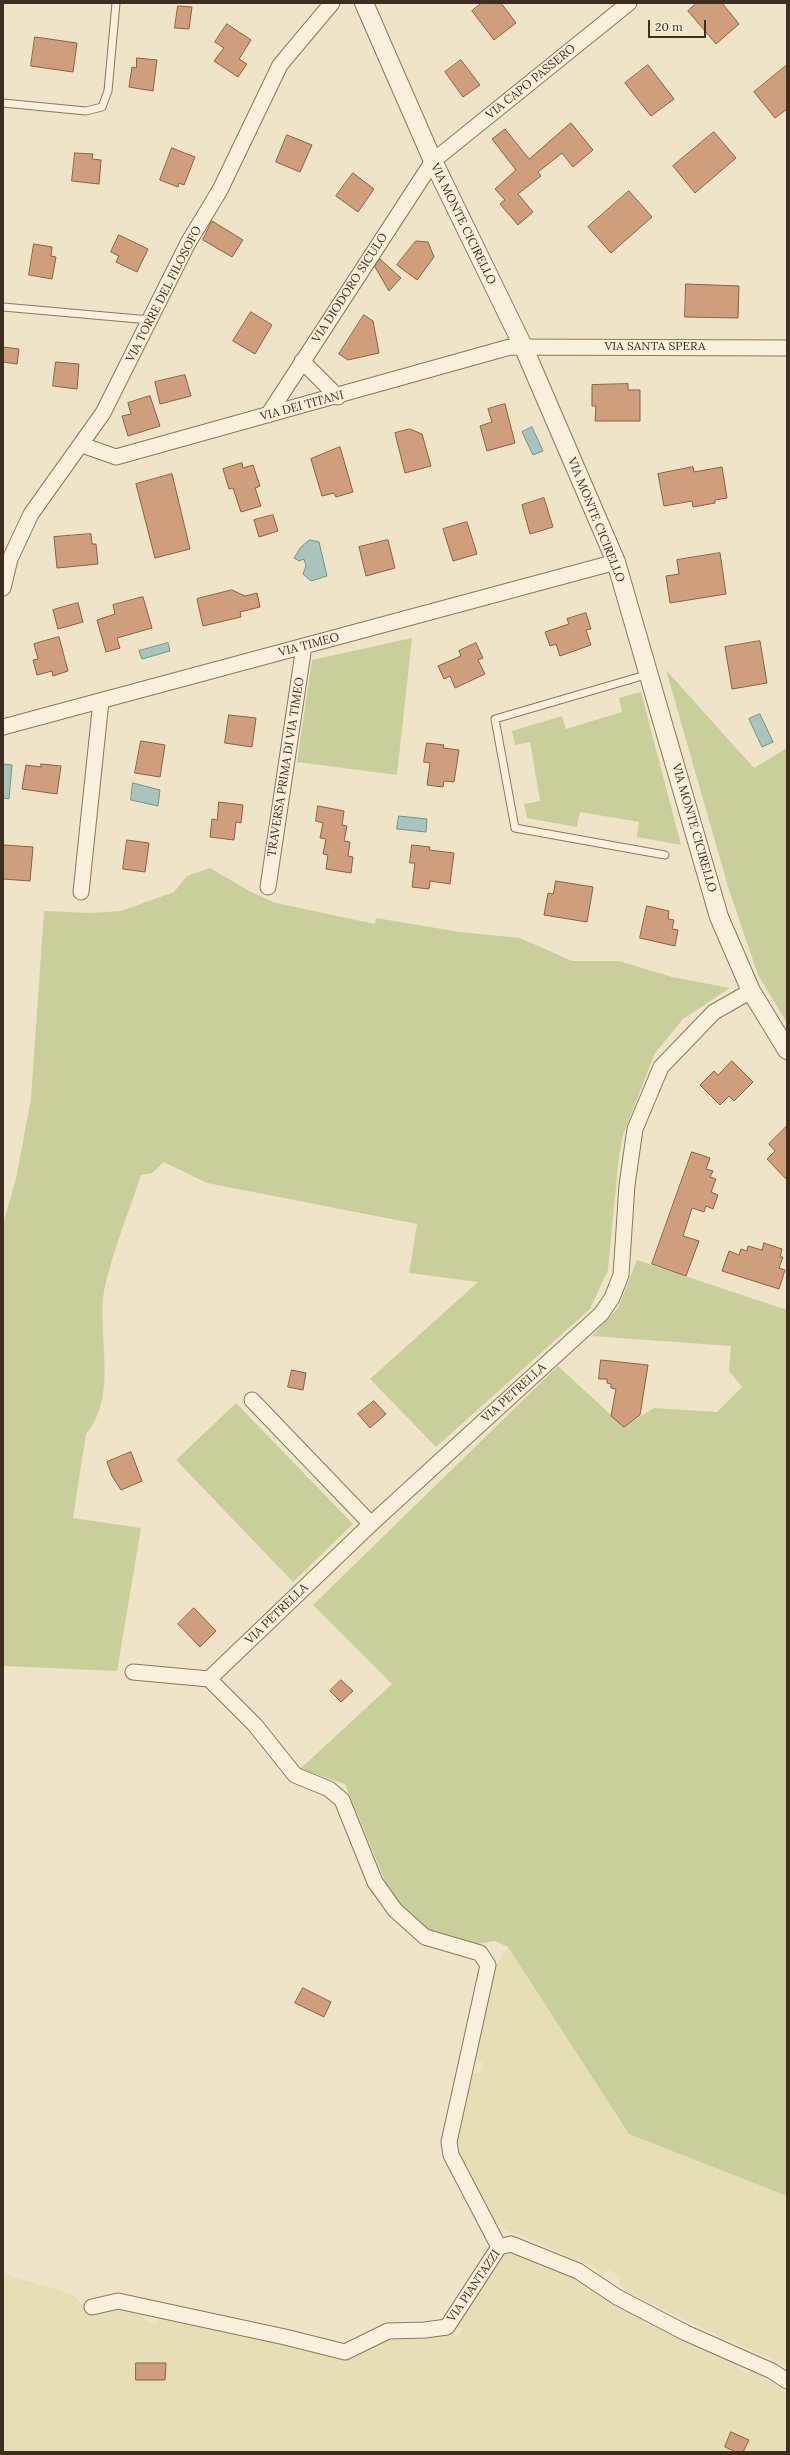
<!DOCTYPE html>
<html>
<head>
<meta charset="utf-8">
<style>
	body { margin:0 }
	#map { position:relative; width:790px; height:2455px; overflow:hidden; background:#f0e4c8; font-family:Lora,serif }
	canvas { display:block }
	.frame { position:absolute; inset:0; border:4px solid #3d2e20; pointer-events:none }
	.scale { position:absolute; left:648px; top:20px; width:58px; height:18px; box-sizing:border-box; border:2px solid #3d2e20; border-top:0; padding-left:5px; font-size:12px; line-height:14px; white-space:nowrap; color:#3d2e20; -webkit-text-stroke:3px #f7eed8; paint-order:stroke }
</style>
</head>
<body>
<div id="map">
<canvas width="790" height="2455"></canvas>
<div class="frame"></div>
<div class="scale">20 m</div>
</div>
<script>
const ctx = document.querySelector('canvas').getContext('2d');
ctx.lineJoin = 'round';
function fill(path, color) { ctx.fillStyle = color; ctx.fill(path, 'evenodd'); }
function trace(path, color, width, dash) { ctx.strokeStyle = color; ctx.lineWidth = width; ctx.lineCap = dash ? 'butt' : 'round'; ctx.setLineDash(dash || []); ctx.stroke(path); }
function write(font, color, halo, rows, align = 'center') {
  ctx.font = font + ' Lora,serif'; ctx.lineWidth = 3.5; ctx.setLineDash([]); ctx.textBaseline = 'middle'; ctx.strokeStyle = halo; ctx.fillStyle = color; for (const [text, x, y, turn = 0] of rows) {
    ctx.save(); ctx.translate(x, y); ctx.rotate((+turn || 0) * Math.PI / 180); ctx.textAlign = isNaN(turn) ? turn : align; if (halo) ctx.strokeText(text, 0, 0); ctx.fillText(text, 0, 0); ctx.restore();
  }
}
const farmland = new Path2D(`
	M508,1947l121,187 158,62v170l-90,-40 -71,-35 -6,-8v-6l-10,-7 -7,4 -9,-7 -90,-38 -12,-10 -33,-66 -2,-9 12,-71h11l3,-10 -6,-3 -2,-6 20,-87z
	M511,2251l65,26 68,39v7l15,6 6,-4 73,34v9l8,5 9,-2 32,22v59h-784v-178l69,20 19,20 6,-5 24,-2 19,5 6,9 10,3 5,-7 187,40 40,-20 37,1 17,-5 15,3 6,-7 -7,-3 47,-71z`);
const green = new Path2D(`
	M412,638l-15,137 -100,-13 15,-102z
	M666,670l88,98 33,-20v275l-29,-48 -29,-85z
	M641,692l40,153 -44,-8 2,-15 -59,-10 -3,15 -50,-9 -3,-14 16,-3 -10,-59 -15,3 -3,-14 50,-15 4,13 56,-17 -3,-14z
	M210,868l41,24 25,11 99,21 1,-6 84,14 60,6 52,23h47l53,16 58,11 -47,31 -28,34 -32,82 -4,21 -11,114 -18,39 -154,138 -66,-68 108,-97 -69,-9 8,-49 -210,-41 -43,-21 -12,11 -11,2c-12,36 -27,73 -36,111 -10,45 15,109 -19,148l-13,84 68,10 -24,143 -114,-5v-442l13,-45 15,-81 13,-187 46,2 31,-2 53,-19 13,-16z
	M637,1260l150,50v886l-158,-62 -121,-187 -13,-6 -19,3 -45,-10 -31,-28 -15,-25 -40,-97 -45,-15 92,-85 -79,-79 245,-239 66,61 30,-19 63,4 25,-25 -13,-16 2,-25 -139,-10 26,-28z
	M236,1403l117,121 -60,58 -117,-122z`);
const water = new Path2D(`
	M532,427l11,24 -10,4 -11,-23z
	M310,540l9,2 8,34 -16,5 -8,-7 3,-8 -2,-7 -5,2 -5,-3 7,-11z
	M168,643l2,8 -28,8 -3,-8z
	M760,714l13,28 -11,5 -13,-28z
	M3,764l9,1 -3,34 -6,-1z
	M133,783l27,7 -2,16 -27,-6z
	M399,816l28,3 -1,13 -29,-3z`);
const building = new Path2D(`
	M482,3h19l15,20 -22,17 -22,-29z
	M697,3h25l17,21 -23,20 -28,-33z
	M178,6l14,1 -3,22 -14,-1z
	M227,24l24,16 -12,19 8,5 -9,13 -24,-16 10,-13 -9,-6z
	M35,37l42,6 -4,29 -42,-6z
	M137,58l20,2 -4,31 -24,-4 3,-20 4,1z
	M461,60l19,25 -17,12 -18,-25z
	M648,65l26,34 -23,17 -26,-33z
	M787,65v44l-12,9 -21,-26z
	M571,123l22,27 -20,17 -11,-14 -24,19 3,4 -23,18 15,18 -15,13 -18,-21 5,-4 -10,-11 21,-19 -24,-31 13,-10 24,30z
	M714,132l22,26 -41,35 -22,-27z
	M287,135l25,10 -12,27 -24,-10z
	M172,148l23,9 -11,28 -5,-2 -1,4 -18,-7z
	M75,153l18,1 -1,5 9,1 -2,24 -27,-3z
	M353,173l21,16 -16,23 -22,-16z
	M629,191l23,26 -41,36 -23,-26z
	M212,221l31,19 -11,17 -29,-17z
	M119,235l29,14 -11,23 -21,-10 3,-6 -8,-4z
	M416,241l12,1 6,15 -17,23 -20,-15z
	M34,244l18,3 -1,9 5,1 -4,22 -23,-4z
	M380,259l21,19 -12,13 -14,-24z
	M686,284l53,2 -1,32 -53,-1z
	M251,312l21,13 -17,29 -22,-13z
	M364,315l9,6 6,32 -31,7 -9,-6z
	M3,347l16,2 -2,15 -14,-2z
	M56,362l23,2 -2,25 -24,-3z
	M185,375l6,21 -31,8 -5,-22z
	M628,384v6h12v31h-45l1,-15h-4v-21z
	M150,396l10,30 -32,10 -6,-20 9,-2 -3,-11z
	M505,404l10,39 -28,8 -7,-25 12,-4 -4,-13z
	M410,429l12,5 9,32 -26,7 -10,-40z
	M340,447l13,45 -17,5 -2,-4 -12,3 -11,-37z
	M242,463l1,5 10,-3 7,21 -5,2 6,18 -20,6 -8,-24 -4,1 -6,-20z
	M693,467l1,5 28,-5 5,31 -12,2v3l-22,4 -1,-6 -28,5 -6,-32z
	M172,474l18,75 -35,9 -19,-74z
	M544,498l9,29 -23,7 -8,-29z
	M273,515l5,16 -19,6 -5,-17z
	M467,522l10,32 -24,7 -10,-32z
	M91,534l1,10h4l2,20 -41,4 -3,-31z
	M388,540l7,28 -29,8 -7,-29z
	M720,553l6,41 -56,9 -4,-27 13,-2 -2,-14z
	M232,590l13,6 12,-3 3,14 -20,5 1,5 -38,9 -6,-27z
	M143,597l9,31 -35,10 3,10 -14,4 -9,-32 18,-6 -2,-9z
	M78,603l5,19 -25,7 -5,-19z
	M586,613l5,16 -5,1 5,15 -31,11 -4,-12 -6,2 -5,-14 24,-8 -2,-5z
	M59,637l9,34 -15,5 -1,-5 -15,4 -4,-15 5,-1 -4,-15z
	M760,641l7,42 -35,6 -7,-42z
	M476,643l7,15 -5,2 7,14 -30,14 -5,-12 -6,3 -6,-13 23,-10 -2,-5z
	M229,715l27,3 -4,29 -27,-4z
	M141,741l24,4 -5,32 -25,-4z
	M427,743l17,2 -1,3 16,2 -5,32 -10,-1 -1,6 -16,-2 3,-22 -6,-1z
	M41,764l20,2 -4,28 -35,-5 4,-24 15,2z
	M219,802l24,3 -2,18 -5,-1 -2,18 -24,-3 2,-18 5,1z
	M318,806l26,5 -2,14 5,1 -3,15 6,1 -2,14 5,1 -2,16 -25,-4 2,-14 -5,-1 3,-15 -6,-1 3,-15 -7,-2z
	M127,840l22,3 -4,29 -22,-3z
	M4,845l29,2 -3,34 -27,-2z
	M412,845l18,2 -1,3 25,3 -4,31 -20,-3 -1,8 -17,-2 3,-24h-5z
	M556,881l37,6 -6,35 -43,-7 4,-22 5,1z
	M647,906l22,5 -1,8 6,1 -2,9 6,1 -3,16 -35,-8z
	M732,1061l21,21 -19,19 -5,-5 -9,9 -20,-20 14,-14 4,4z
	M787,1126v54l-20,-21 8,-8 -6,-7z
	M692,1152l18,6 -4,11 7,2 -3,6 6,2 -5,13 7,3 -5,14 -7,-3 -2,6 -12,-4 -9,28 16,5 -13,35 -34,-12z
	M764,1243l18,6 -2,8h3l-4,11 6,2 -6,19 -57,-18 7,-20 10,4 2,-6 6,2 1,-5 14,4z
	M601,1360l47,5 -8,50 -16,12 -13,-11 5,-27 -5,-1v-4l-4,-1v-4h-8z
	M292,1370l14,3 -3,17 -15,-3z
	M374,1401l12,13 -16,14 -12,-14z
	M131,1452l11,29 -21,9 -9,-14 -5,-14z
	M194,1608l22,23 -16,16 -22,-23z
	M341,1680l12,11 -12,11 -11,-11z
	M303,1988l28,14 -7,15 -29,-14z
	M136,2363h30l-1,17h-29z
	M731,2432l18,8 -6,12h-7l-11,-5z`);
const service = new Path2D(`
	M3,103l83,8 16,-4 6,-16 8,-88
	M3,307l147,13
	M649,674l-154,45 20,109 150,27`);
const minor = new Path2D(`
	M302,361l36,36
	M268,415l165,-254 196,-158
	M82,445l34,12 394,-110 277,1
	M3,588l7,-29 21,-45 72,-101 85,-170 32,-53 60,-125 52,-62
	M3,727l613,-165
	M268,887l36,-241
	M81,892l20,-191
	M252,1400l119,124
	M133,1672l76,7 162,-155 230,-210 11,-16 9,-23 6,-90 8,-56 26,-62 53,-55 37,-21
	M209,1679l46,46 40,50 34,14 13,11 33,82 20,28 30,27 55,16 8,12 -39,177 2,13 48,92
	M92,2307l26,-6 167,36 60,15 43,-21 37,-1 22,-3 52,-80 12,-3 67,27 39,26 69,36 86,38 15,10`);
const tertiary = new Path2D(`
	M364,3l69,158 90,185 93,216 103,355 32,74 36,59`);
const streetNames = [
	["VIA CAPO PASSERO",531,82,-39],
	["VIA MONTE CICIRELLO",463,224,64],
	["VIA DIODORO SICULO",350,288,-57],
	["VIA TORRE DEL FILOSOFO",164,294,-63],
	["VIA SANTA SPERA",655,347],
	["VIA DEI TITANI",302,406,-15],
	["VIA MONTE CICIRELLO",596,520,68],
	["VIA TIMEO",309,645,-15],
	["TRAVERSA PRIMA DI VIA TIMEO",286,767,-81],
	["VIA MONTE CICIRELLO",694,828,74],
	["VIA PETRELLA",514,1393,-42],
	["VIA PETRELLA",277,1614,-44],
	["VIA PIANTAZZI",474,2286,-56]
];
fill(farmland, '#e6deb5');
fill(green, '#c9cf9b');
fill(water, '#a9c4bc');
trace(water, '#6f938a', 1);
fill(building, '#cf9f7d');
trace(building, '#8d5f41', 1);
trace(service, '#8d765c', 9);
trace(minor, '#8d765c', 17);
trace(tertiary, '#8d765c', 20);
trace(service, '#faf1dc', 7);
trace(minor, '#faf1dc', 15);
trace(tertiary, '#faf1dc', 18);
write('12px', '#3d2e20', '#f7eed8', streetNames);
</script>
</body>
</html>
